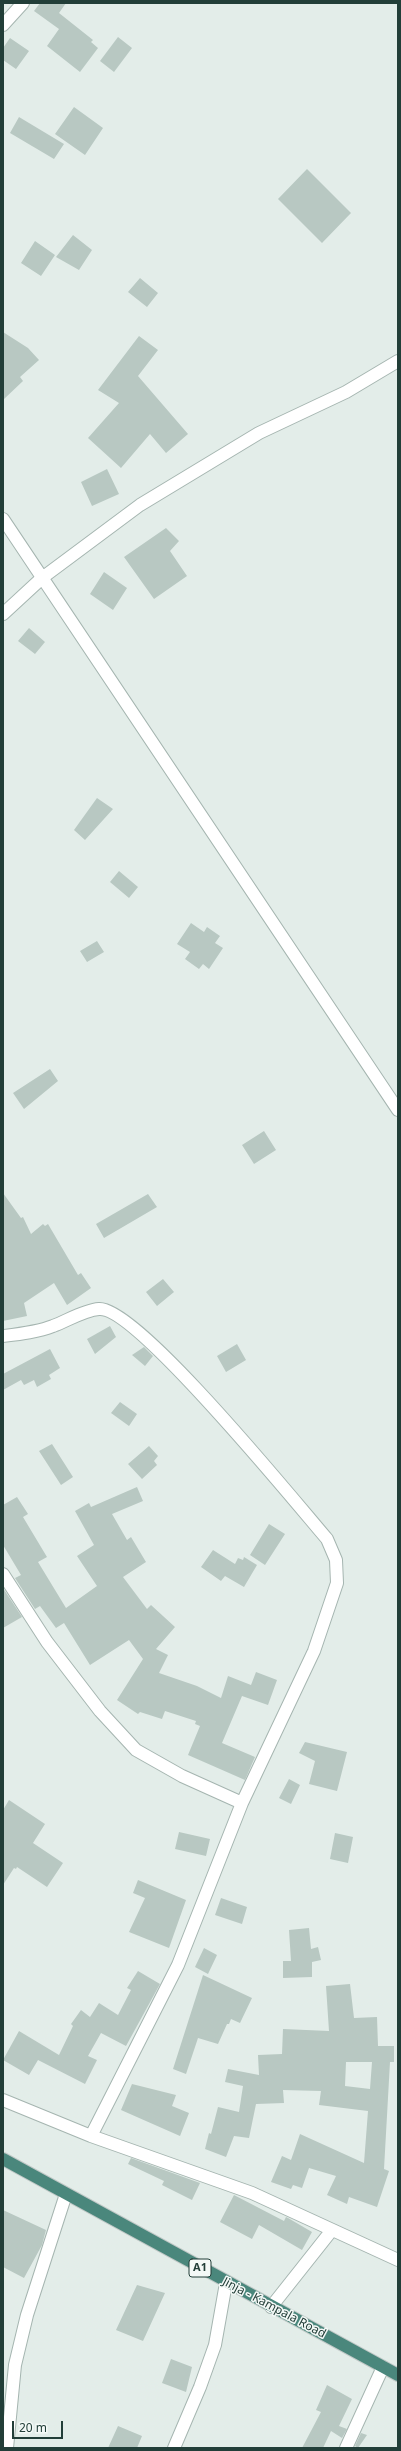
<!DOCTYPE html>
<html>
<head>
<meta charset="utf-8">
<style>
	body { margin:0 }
	#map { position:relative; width:401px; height:2451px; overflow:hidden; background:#e3ede9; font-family:"Noto Sans",sans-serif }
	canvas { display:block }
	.frame { position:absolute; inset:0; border:4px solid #223e38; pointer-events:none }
	.scale { position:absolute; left:12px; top:2421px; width:51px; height:18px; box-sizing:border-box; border:2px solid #223e38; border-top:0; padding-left:5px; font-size:12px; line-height:14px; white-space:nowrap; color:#223e38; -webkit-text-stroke:3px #f4f9f7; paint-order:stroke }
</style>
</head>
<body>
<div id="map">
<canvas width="401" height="2451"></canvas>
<div class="frame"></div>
<div class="scale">20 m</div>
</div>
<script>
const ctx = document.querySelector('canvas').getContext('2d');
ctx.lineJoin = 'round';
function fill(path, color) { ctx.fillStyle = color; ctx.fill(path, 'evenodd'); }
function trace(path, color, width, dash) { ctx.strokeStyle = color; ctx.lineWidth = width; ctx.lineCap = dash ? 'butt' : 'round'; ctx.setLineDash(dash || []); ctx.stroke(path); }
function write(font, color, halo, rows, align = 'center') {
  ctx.font = font + ' "Noto Sans",sans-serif'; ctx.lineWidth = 3; ctx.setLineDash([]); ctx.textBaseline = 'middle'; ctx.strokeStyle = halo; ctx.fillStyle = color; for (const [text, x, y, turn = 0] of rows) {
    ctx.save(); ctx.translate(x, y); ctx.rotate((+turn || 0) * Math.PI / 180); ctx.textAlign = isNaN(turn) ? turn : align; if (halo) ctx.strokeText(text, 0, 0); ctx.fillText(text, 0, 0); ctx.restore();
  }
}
const building = new Path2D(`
	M40,3h26l-7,10 34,27 -2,2 7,6 -18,24 -33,-26 12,-17 -25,-18z
	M118,37l14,11 -18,24 -14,-11z
	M10,38l19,13 -13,18 -13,-9v-12z
	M74,107l29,21 -18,27 -30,-21z
	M19,117l45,27 -10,15 -44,-26z
	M307,169l44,44 -29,30 -44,-44z
	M73,235l19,15 -13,20 -23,-13z
	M35,241l20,14 -14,21 -20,-13z
	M140,278l18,15 -11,14 -19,-15z
	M3,332l25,16 11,12 -19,17 3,4 -20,19z
	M139,336l19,14 -20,26 50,58 -22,19 -16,-19 -29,34 -33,-30 31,-35 -21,-13z
	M107,469l12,25 -27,12 -11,-24z
	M166,528l13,13 -9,10 17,25 -33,23 -30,-42z
	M104,572l23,16 -14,22 -23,-16z
	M29,628l16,14 -10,12 -17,-13z
	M97,798l16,11 -28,31 -11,-10z
	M119,871l19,16 -9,11 -19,-16z
	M191,923l13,9 3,-5 13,9 -5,7 8,5 -14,21 -6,-5 -4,5 -14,-10 5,-7 -13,-8z
	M97,941l7,11 -17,10 -7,-11z
	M50,1069l8,12 -34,28 -11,-16z
	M264,1131l12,19 -22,14 -12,-19z
	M3,1193l18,25 2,-1 8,17 12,-10 2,2 3,-2 30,51 3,-2 10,15 -24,17 -13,-22 -30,20 3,13 -24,5z
	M148,1194l9,13 -53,31 -8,-14z
	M163,1279l11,13 -17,14 -11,-14z
	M110,1326l6,11 -21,17 -8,-15z
	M237,1344l9,16 -20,12 -9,-16z
	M144,1347l9,9 -8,10 -13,-11z
	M50,1349l10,19 -11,7 2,4 -14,8 -3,-7 -10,5 -3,-5 -18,10v-16z
	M120,1402l17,12 -8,12 -18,-13z
	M52,1444l21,33 -12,8 -22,-34z
	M149,1446l9,10 -4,5 3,4 -15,14 -14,-15z
	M137,1487l6,14 -31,13 15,26 4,-3 15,25 -23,15 24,32 4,-4 24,22 -19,22 12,6 -9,18 38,13 24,12 7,-22 23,9 5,-13 21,8 -9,25 -26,-9 -20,47 33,14 -10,23 -57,-25 12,-29 -5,-2 1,-3 -31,-10 -3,8 -22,-7 -2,2 -21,-14 26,-41 -14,-19 -39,25 -26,-42 -8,5 -16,-22 -5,3 -20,-31 6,-3 -18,-30v-40l14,-8 11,17 -5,3 24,40 -9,5 28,46 31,-22 -20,-30 17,-11 -19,-34 14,-8 2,4z
	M269,1524l16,10 -20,31 -15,-10z
	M213,1550l22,14 3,-6 5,2 1,-3 13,8 -13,22 -19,-11 -4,5 -20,-14z
	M3,1588l19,29 -19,11z
	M305,1742l42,10 -10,39 -28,-7 6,-23 -16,-8z
	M289,1779l11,6 -9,19 -12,-6z
	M9,1800l36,24 -12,19 30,20 -16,24 -30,-20 -1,2 -2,-1 -11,17v-75z
	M179,1832l31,7 -4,17 -31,-7z
	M335,1833l18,4 -5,26 -18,-4z
	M138,1880l48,20 -17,48 -40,-16 16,-34 -12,-5z
	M221,1898l26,9 -5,17 -27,-9z
	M309,1928l2,21 7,-2 3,13 -9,2v15l-29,1v-17h8l-2,-31z
	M204,1948l13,7 -9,19 -13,-7z
	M138,1971l22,13 -34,62 -25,-13 -13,23 9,4 -12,24 -47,-24 -9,15 -26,-15 16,-29 40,24 14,-29 -2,-2 10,-14 9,7 9,-14 19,12 13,-25 -4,-2z
	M203,1975l49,23 -12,25 -9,-4 -2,5h-2l-9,20 -20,-6 -12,36 -13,-5z
	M350,1984l4,34 23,-1 1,29h16v16h-4l-6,107 5,2 -12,36 -28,-10 -2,7 -20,-9 9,-19 -27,-8 -7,20 -9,-3 -2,4 -20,-7 11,-26 9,4 9,-26 64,29 4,-52 -49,-6 2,-14 -38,-1 1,13 -28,1 -7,34 -15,-2 -8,21 -21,-8 4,-16 2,1 7,-27 21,5 4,-26 -18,-4 3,-13 31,6 -1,-20 24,-1 1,-25 46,2 -3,-45zM346,2062h26l-2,27 -25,-3z
	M132,2084l44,11 -4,11 17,7 -9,23 -59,-26z
	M131,2158l69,25 -8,17 -30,-15 2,-4 -36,-17z
	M234,2195l50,26 2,-4 2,1 24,14 -10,18 -43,-25 -7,14 -32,-17z
	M3,2210l43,20 -4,15 -18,33 -21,-11z
	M137,2285l28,8 -22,48 -27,-11z
	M171,2359l21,8 -6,25 -24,-9z
	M327,2385l25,14 -13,27 8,3 -5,9 -11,-7 -8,17h-21l19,-36 -5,-2z
	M118,2426l24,10 -5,12h-29z
	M361,2433l6,2 -9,13 -3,-2z`);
const minor = new Path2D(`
	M3,25l20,-22
	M3,519l395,591
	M3,614l39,-36 98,-73 119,-72 87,-41 52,-31
	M3,1336c17,-2 35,-4 50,-10 14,-5 31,-16 46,-17 37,-3 197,194 228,230l9,21 1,23 -23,68 -72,152 -64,162 -87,171
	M3,1574l44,68 53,69 36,39 46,26 60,27
	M3,2100l88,36 161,57 146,67
	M271,2307l61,-77
	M7,2448l8,-83 12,-50 39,-121
	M174,2448l26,-61 15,-42 11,-62
	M346,2448l37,-81`);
const trunk = new Path2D(`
	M3,2159l395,216`);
const shields = [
	[200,2268,22]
];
const shieldNames = [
	["A1",200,2268]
];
const streetNames = [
	["Jinja - Kampala Road",274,2308,28]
];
fill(building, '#b8c8c2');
trace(minor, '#a5b5b0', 14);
trace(trunk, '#c1c9c7', 14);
trace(minor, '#fff', 12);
trace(trunk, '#4a877c', 12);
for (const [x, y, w] of shields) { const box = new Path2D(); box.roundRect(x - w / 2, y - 9, w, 18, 3); ctx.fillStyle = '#f4f9f7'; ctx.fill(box); trace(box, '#223e38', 1); }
write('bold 11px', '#223e38', null, shieldNames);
write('12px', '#223e38', '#f4f9f7', streetNames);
</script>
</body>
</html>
